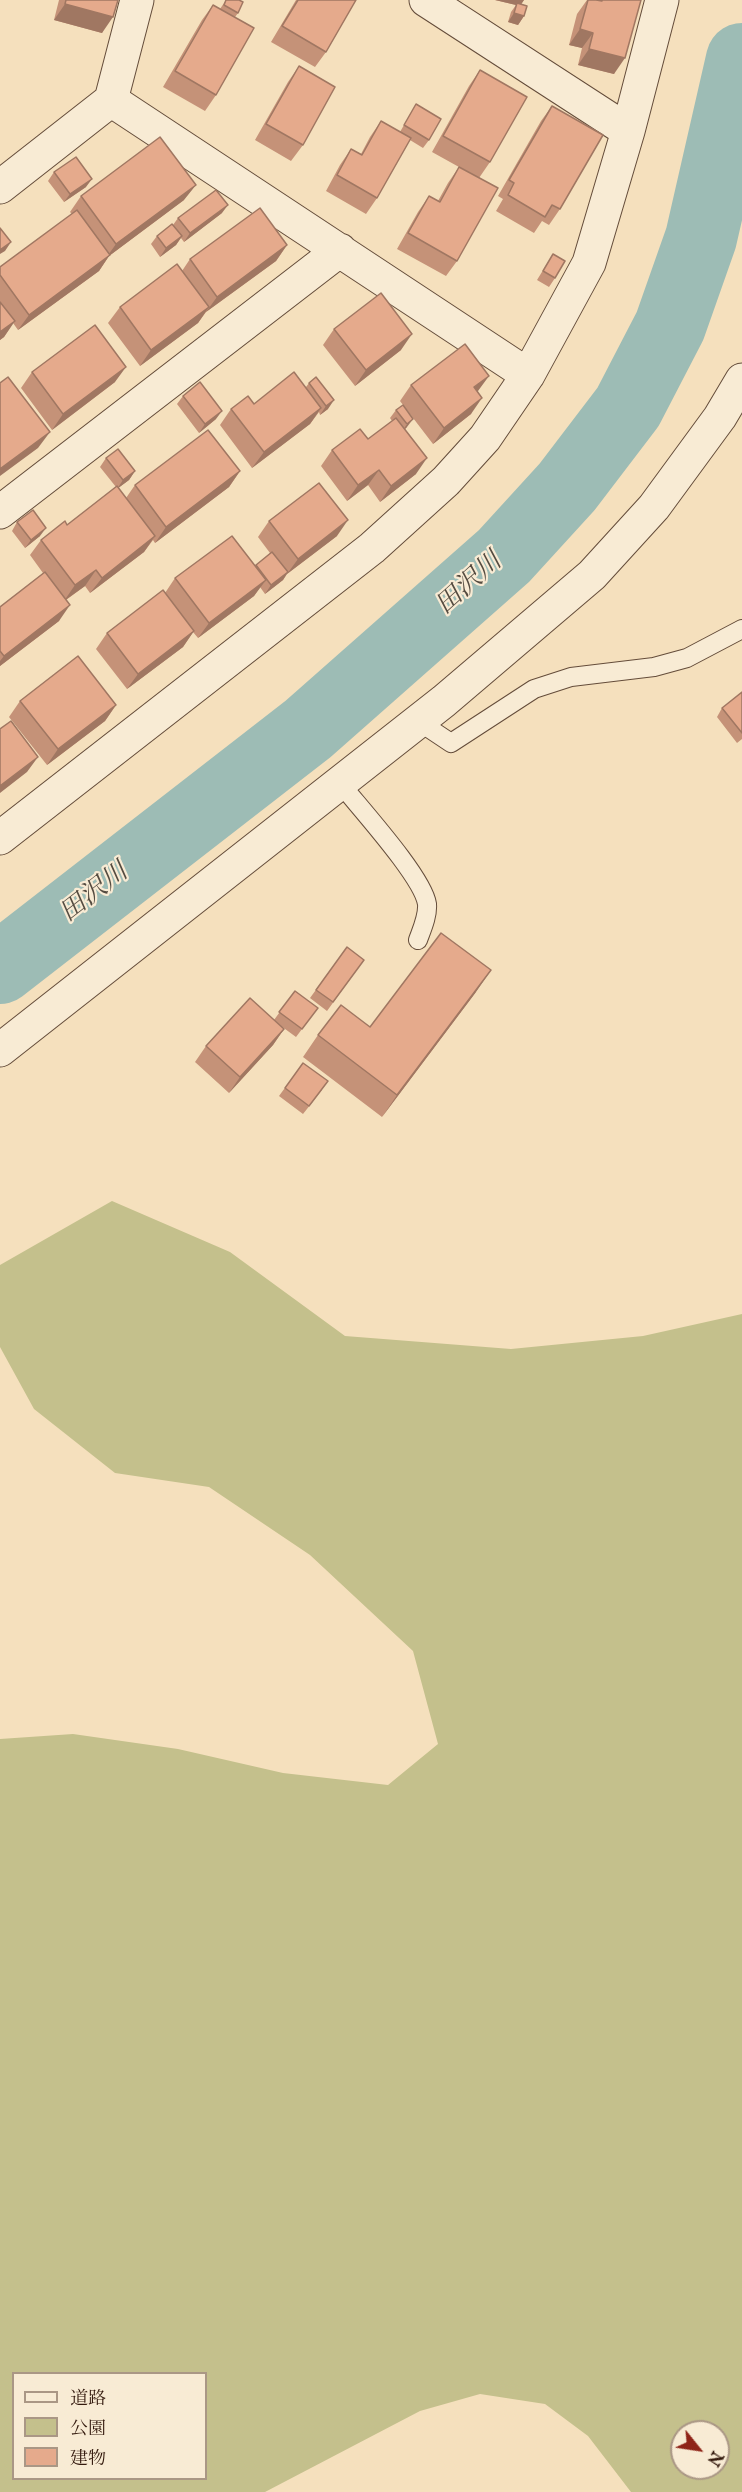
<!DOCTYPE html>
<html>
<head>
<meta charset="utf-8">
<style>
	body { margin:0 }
	#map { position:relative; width:742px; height:2492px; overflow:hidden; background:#f5e0bd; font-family:"IM FELL English","Noto Serif JP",serif }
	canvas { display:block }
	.legend { position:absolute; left:12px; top:2372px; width:195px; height:108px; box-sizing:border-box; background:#f8ebd4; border:2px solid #aa9785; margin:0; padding:8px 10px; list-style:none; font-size:18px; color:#341a0e }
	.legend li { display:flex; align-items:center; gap:12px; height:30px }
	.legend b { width:30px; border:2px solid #aa9785 }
	.north { position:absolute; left:670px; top:2420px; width:60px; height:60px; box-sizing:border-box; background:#f8ebd4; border:2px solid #aa9785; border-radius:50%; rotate:120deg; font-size:16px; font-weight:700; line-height:24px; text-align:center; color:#341a0e }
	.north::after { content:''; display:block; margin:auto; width:21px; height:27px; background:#8f2418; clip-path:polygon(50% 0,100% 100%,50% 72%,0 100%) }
</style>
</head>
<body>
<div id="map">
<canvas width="742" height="2492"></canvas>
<ul class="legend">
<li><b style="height:8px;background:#f8ebd4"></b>道路</li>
<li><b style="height:16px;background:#c4c08c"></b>公園</li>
<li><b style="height:16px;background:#e5aa8c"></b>建物</li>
</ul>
<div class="north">N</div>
</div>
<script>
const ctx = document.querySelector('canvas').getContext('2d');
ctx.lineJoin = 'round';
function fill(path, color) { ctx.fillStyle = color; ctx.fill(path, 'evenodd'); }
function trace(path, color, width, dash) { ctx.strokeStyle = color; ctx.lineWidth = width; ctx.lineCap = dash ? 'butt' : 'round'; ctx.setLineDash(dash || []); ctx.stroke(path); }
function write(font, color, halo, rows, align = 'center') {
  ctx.font = font + ' "IM FELL English","Noto Serif JP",serif'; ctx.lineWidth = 4.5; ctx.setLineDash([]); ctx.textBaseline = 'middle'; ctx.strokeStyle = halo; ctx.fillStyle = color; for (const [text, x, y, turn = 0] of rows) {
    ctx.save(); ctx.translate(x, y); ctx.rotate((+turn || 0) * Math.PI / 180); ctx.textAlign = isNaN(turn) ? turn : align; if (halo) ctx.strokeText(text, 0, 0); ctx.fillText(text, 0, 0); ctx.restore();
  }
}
const green = new Path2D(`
	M112,1201l118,51 115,84 166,13 132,-13 99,-22v1178h-111l-43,-56 -43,-32 -65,-10 -60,17 -155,81h-265v-753l73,-5 105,15 105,24 105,12 50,-41 -25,-93 -103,-96 -101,-68 -94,-14 -81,-64 -34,-62v-82zM14,2374h192v104h-192zM682,2432h36v36h-36z`);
const river = new Path2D(`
	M0,968l308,-239 196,-173 63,-69 61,-80 42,-81 31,-88 41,-179`);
const service = new Path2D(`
	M418,721l33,22 83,-54 37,-12 83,-10 33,-9 55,-29
	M340,783c19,24 83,94 87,121 1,12 -5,25 -9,36`);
const minor = new Path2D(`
	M426,0l202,131
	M111,100l417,275
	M0,187l111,-87 26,-100
	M0,512l340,-262
	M0,838l372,-290 74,-67 39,-43 43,-63 61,-112 39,-132 34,-131`);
const tertiary = new Path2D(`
	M0,1050l444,-349 148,-126 62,-68 66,-90 22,-37`);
const wall = new Path2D(`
	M59,0h59l-16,33 -48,-13z
	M226,0h13l-1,13 -3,4 -19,78 -11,16 -42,-24 39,-67 11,-15 7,4z
	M296,0h60l-30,52 -11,15 -44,-25z
	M495,0h29l-3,4 3,12 -6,9 -10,-3 3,-10 5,-7z
	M587,0h54l-27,74 -36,-9 4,-17 -13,-3 8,-31z
	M299,66l4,79 -12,16 -36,-21 33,-58z
	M480,70l10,92 -11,16 -22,83 -11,15 -49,-27 21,-37 11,-16 9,5 10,-18 11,-16 -27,-15 37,-66z
	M416,104l13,36 -6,8 -13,-8 -33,58 -11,16 -40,-23 14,-26 11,-16 10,5 9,-17 11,-16 19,11z
	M552,106l8,103 -11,16 -7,-4 -8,12 -38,-22 7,-12 -5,-3 43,-75z
	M54,172l32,15 -22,15 -16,-21z
	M81,196l103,4 -75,56 -10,15 -81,59 -5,-7 -9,14 -4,3v-73l72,-53 -2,-2z
	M222,213l-38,29 -3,-4 -5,7 -16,12 -9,-13 6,-8 16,-11 5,-7z
	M287,245l-11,16 -70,51 -8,11 -58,43 -32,-43 12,-16 62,-36 8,-12z
	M553,254l2,24 -6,9 -12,-7z
	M334,329l67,21 -46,36 -32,-41z
	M32,372l83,10 -63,48 -31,-42z
	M309,383l19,26 -8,6 -1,-3 -9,12 -58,44 -32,-43 11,-16 23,-5 52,-17z
	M411,385l67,7 -7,22 -38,30 -33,-43z
	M183,396l33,23 -17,14 -22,-29z
	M403,405l4,22 -2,2 11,45 -36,28 -12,-17 -21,16 -26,-35 11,-16 36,-11 24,-18 -2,-3 6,-8z
	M106,458l29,13 -6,9 -11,8 8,10 9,-13 105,-14 -11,16 -74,56 -2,-3 -9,12 -54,41 -5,-7 -19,14 -7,21 -59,45v-59l43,-34 -13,-18 11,-15 26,-15 49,-38 -16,-20z
	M269,521l68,15 -50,38 -4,6 -18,14 -5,-7 -6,9 -56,42 -5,-6 -10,15 -56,42 -31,-40 11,-16 58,-40 10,-15 80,-12 15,-13 -12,-16z
	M17,522l23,14 -15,12 -13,-17z
	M742,692v47l-5,4 -20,-26 5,-9z
	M20,701l96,4 -11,16 -58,44 -38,-48z
	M347,947l17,13 -37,51 -17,-13z
	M295,991l23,17 -22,29 -15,-11 3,3 -11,16 -44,48 -34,-31 11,-16 68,-26z
	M476,992l-94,125 -79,-60 15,-22 52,-8z
	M303,1063l19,27 -19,24 -24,-18z`);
const shadedWall = new Path2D(`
	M495,0h29l-4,6 -3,-3 -1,2z
	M65,4l48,13 -11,16 -48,-13z
	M514,13l10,3 -6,9 -10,-3z
	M580,29l13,4 -11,15 -13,-3z
	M589,49l36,9 -11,16 -36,-9z
	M92,179l-6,8 -22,15 6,-8z
	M196,185l-12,15 -75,56 -10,15 -81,59 11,-15 77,-57 10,-14z
	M228,205l-6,8 -38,29 6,-9z
	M182,236l-6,9 -16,12 6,-9z
	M11,242l-6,9 -5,3v-4z
	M287,245l-11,16 -70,51 11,-15z
	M209,307l-11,16 -58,43 11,-16z
	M15,321l-11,16 -4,3v-8z
	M412,334l-11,16 -46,36 11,-16z
	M126,367l-11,15 -63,48 11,-16z
	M489,376l-11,15 -15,12 11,-16z
	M482,398l-11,16 -38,30 11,-16z
	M334,400l-6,9 -8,6 6,-9z
	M321,408l-11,16 -58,44 12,-16z
	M222,411l-6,8 -17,14 6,-9z
	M413,419l-6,8 -6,6 6,-9z
	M50,432l-12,16 -38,28v-7z
	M427,458l-11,16 -36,28 11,-16z
	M379,470l-11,15 -21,16 11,-16z
	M135,471l-6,9 -12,9 6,-9z
	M240,471l-11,16 -74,56 11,-16z
	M348,520l-11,16 -50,38 11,-15z
	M46,528l-6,8 -15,12 6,-8z
	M155,536l-11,16 -54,41 12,-15z
	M96,570l-11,16 -21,15 11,-16z
	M288,572l-5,8 -18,14 6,-9z
	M266,580l-12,16 -56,42 11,-15z
	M70,605l-11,16 -59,45v-5l4,-5z
	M194,631l-11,16 -56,42 11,-15z
	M116,705l-11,16 -58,44 11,-16z
	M38,757l-11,15 -27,21v-7z
	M491,970l-15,22 -94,125 15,-22z
	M284,1029l-11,16 -44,48 11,-16z`);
const building = new Path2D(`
	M66,0h52l-5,17 -48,-13z
	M226,0h13l4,2 -5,11 -14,-8z
	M298,0h58l-30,52 -44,-26z
	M588,0h8l6,1v-1h39l-16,58 -36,-9 4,-16 -13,-4z
	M517,3l10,3 -3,10 -10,-3z
	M213,5l41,23 -38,67 -41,-24z
	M299,66l36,21 -32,58 -37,-21z
	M480,70l47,27 -37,65 -47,-26z
	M416,104l25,15 -12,21 -25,-15z
	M552,106l51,29 -43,74 -8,-4 -7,12 -37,-22 6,-12 -5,-3z
	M381,121l30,17 -34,60 -40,-23 14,-26 11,6z
	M160,137l36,48 -80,59 -35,-48z
	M76,157l16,22 -22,15 -16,-22z
	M459,167l39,21 -41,73 -49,-28 21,-37 11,6z
	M216,190l12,15 -38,28 -12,-15z
	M260,208l27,37 -70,52 -27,-38z
	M77,210l33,45 -81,60 -29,-40v-8z
	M172,224l10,12 -16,12 -9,-12z
	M0,228l11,14 -11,8z
	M553,254l12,7 -10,17 -12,-7z
	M177,264l32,43 -58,43 -31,-43z
	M381,293l31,41 -46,36 -32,-41z
	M0,302l15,19 -15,11z
	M95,325l31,42 -63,47 -31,-42z
	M465,344l24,32 -15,11 8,11 -38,30 -33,-43z
	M294,372l27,36 -57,44 -33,-43 17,-13 6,8z
	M8,377l42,55 -50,37v-86z
	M316,377l18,23 -8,6 -17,-23z
	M200,382l22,29 -17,13 -22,-28z
	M403,405l10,14 -6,5 -11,-14z
	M396,418l31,40 -36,28 -12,-16 -21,15 -26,-35 28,-21 8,10z
	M208,430l32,41 -74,56 -31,-42z
	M118,449l17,22 -12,9 -17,-22z
	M319,483l29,37 -50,39 -29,-38z
	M117,486l38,50 -53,42 -6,-8 -21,15 -34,-45 24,-19 2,4z
	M33,510l13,18 -15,12 -14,-18z
	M232,536l34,44 -57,43 -34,-45z
	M272,552l16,20 -17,13 -15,-20z
	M45,572l25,33 -66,51 -4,-5v-44z
	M163,590l31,41 -56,43 -31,-41z
	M78,656l38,49 -58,44 -38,-48z
	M742,692v41l-20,-25z
	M11,721l27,36 -38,29v-57z
	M441,933l50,37 -94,125 -79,-60 23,-30 29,22z
	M347,947l17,13 -31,42 -17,-12z
	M295,991l23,17 -16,21 -23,-17z
	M250,998l34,31 -44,48 -34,-31z
	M303,1063l25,18 -19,25 -24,-18z`);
const waterNames = [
	["田沢川",470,585,-42],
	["田沢川",95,894,-38]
];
fill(green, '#c4c08c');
trace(river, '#9dbcb5', 72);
trace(service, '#644c3a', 20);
trace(minor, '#644c3a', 35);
trace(tertiary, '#644c3a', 35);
trace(service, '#f8ebd4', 18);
trace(minor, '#f8ebd4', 33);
trace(tertiary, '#f8ebd4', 33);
fill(wall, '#c59278');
fill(shadedWall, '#a07762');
fill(building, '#e5aa8c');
trace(building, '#a07762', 1.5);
write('italic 26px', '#544b40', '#f8ebd4', waterNames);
</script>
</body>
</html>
